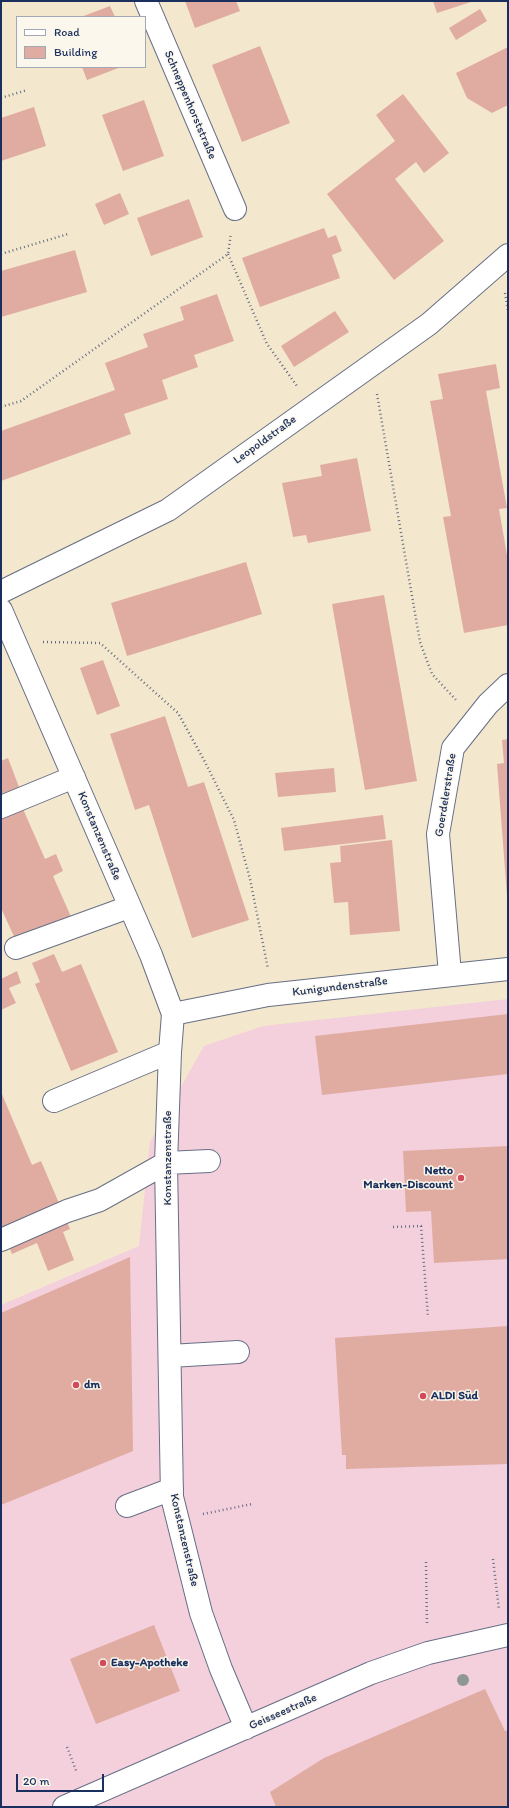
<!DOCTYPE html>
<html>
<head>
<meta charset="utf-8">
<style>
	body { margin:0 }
	#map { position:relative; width:509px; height:1808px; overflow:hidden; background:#f3e7cd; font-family:Itim,sans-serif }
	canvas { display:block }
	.frame { position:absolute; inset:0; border:2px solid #1b2f5e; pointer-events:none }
	.legend { position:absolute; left:16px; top:16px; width:130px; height:52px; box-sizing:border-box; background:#fbf7ec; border:1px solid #a1a7b3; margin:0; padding:5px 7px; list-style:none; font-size:12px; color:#1b2f5e }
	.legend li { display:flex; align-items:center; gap:8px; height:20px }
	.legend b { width:20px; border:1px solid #a1a7b3 }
	.scale { position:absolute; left:16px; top:1774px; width:88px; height:18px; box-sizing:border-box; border:2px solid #1b2f5e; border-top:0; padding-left:5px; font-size:12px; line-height:14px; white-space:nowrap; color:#1b2f5e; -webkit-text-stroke:3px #fbf7ec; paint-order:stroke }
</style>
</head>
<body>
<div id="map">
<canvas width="509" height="1808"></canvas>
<div class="frame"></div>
<ul class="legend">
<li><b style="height:5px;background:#fff"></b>Road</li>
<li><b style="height:11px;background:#e0aca1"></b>Building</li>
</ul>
<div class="scale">20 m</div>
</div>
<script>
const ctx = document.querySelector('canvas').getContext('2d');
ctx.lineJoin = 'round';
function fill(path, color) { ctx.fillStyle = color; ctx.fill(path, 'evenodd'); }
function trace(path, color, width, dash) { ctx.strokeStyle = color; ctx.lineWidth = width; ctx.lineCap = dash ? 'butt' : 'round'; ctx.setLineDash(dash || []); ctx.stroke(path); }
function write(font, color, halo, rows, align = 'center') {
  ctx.font = font + ' Itim,sans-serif'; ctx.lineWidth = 3; ctx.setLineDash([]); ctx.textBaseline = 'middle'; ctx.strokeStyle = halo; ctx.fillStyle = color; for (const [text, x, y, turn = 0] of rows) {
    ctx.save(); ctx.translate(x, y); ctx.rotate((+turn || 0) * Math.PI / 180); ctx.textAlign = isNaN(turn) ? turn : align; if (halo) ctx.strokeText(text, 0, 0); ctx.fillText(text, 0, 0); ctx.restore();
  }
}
const built = new Path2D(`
	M508,999v808h-507v-502l138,-59 11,-104 54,-96 59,-20z`);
const building = new Path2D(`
	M185,1h51l4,10 -45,17z
	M433,1h41l-37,12z
	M110,6l5,11h-34z
	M480,9l7,12 -31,19 -7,-12z
	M260,46l30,77 -48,19 -30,-77z
	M508,47v58l-16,8 -25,-15 -11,-25z
	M82,67h39l-34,13z
	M403,94l46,59 -25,20 -8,-11 -21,17 49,62 -50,39 -67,-86 68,-53 -19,-26z
	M144,100l20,56 -41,15 -21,-56z
	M34,107l12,39 -45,15v-43z
	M120,193l9,21 -25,11 -9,-21z
	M189,199l14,38 -52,19 -14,-38z
	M324,228l4,10 8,-3 6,16 -10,4 8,23 -80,29 -18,-49z
	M75,250l12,42 -86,25v-46z
	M217,294l17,47 -40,14 4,12 -36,13 6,19 -44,15 7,20 -130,47v-50l114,-41 -10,-27 43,-16 -5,-13 41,-14 -4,-13z
	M335,311l14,21 -55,35 -13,-21z
	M496,364l4,24 -14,3 21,117 -8,1 9,52v64l-44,8 -21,-116 8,-1 -21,-115 13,-2 -5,-25z
	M357,458l14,73 -63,12 -2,-8 -13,2 -11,-54 40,-7 -2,-11z
	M246,562l16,52 -135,42 -16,-53z
	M384,595l33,186 -52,9 -33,-186z
	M103,660l17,46 -23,9 -17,-47z
	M165,716l23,71 16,-5 45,138 -57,18 -43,-133 -14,5 -25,-76z
	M508,739v157h-1l-10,-132 7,-1 -2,-23z
	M8,758l11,29 -18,7v-33z
	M334,768l2,24 -58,5 -3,-24z
	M23,809l22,50 11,-5 7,17 -10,5 19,43 -55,24 -16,-35v-89z
	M383,815l3,24 -102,12 -3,-23z
	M392,840l8,91 -50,4 -2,-33 -14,1 -4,-40 11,-1 -1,-16z
	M54,954l8,18 19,-8 37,88 -47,19 -36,-87 5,-2 -8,-19z
	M17,971l4,12 -12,5 7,15 -15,7v-31z
	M508,1014v60l-186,21 -7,-59z
	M1,1092l31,73 9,-4 29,68 -7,3 11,28 -26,11 -11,-28 -25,11 -11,-27z
	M508,1146v113l-74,4 -3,-52 -25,1 -3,-61z
	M130,1257l3,194 -132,54v-192z
	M508,1326v138l-162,5v-14h-4l-7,-117z
	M154,1625l26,66 -84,33 -26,-65z
	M485,1689l20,42 3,-1v77h-232l-6,-15 54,-34z`);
const path = new Path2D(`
	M1,98l26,-8
	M1,254l67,-20
	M228,254l39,90 30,42
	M505,293l3,18
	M377,394l43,248 12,32 25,27
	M1,407l20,-6 207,-147 3,-21
	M43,642l57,1 78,70 27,49 29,58 16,59 18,90
	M393,1227l28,-1 7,91
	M203,1514l49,-10
	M493,1559l6,51
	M426,1562l1,64
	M67,1747l10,26`);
const minor = new Path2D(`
	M146,1l89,208
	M1,592l167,-82 261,-186 79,-69
	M1,610l150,345 22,59 -3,38 -4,111 6,334 29,116 20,56 25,59
	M1,807l73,-30
	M16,948l113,-41
	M450,974l-12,-140 15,-86 35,-44 20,-19
	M173,1014l95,-19 240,-26
	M54,1101l116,-49
	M1,1240l66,-29 33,-11 66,-37 43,-2
	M170,1356l68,-4
	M127,1506l45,-17
	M64,1807l307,-134 57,-20 80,-18`);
const trees = [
	[463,1680]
];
const markers = [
	[461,1178,4,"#d1495b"],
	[76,1385,4,"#d1495b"],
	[423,1396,4,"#d1495b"],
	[103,1663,4,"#d1495b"]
];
const streetNames = [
	["Schneppenhorststraße",190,105,67],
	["Leopoldstraße",265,440,-36],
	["Goerdelerstraße",446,795,-81],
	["Konstanzenstraße",99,836,67],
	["Kunigundenstraße",340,987,-7],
	["Konstanzenstraße",168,1158,-90],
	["Konstanzenstraße",184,1540,77],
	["Geisseestraße",283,1712,-24]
];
const poiNames = [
	["Netto",453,1171,"right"],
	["Marken-Discount",453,1185,"right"],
	["dm",84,1385],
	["ALDI Süd",431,1396],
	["Easy-Apotheke",111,1663]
];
fill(built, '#f4cfdc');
fill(building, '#e0aca1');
trace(minor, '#676f85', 24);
trace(path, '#676f85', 2.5, [1, 3]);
trace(minor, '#fff', 22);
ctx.fillStyle = '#8e9793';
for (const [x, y] of trees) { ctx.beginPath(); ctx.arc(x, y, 6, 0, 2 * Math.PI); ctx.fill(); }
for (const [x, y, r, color] of markers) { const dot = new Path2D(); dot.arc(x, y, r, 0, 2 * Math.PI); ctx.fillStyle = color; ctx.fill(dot); trace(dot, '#fbf7ec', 1.5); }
write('12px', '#1b2f5e', '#fbf7ec', streetNames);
write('bold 12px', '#1b2f5e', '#fbf7ec', poiNames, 'left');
</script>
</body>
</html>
